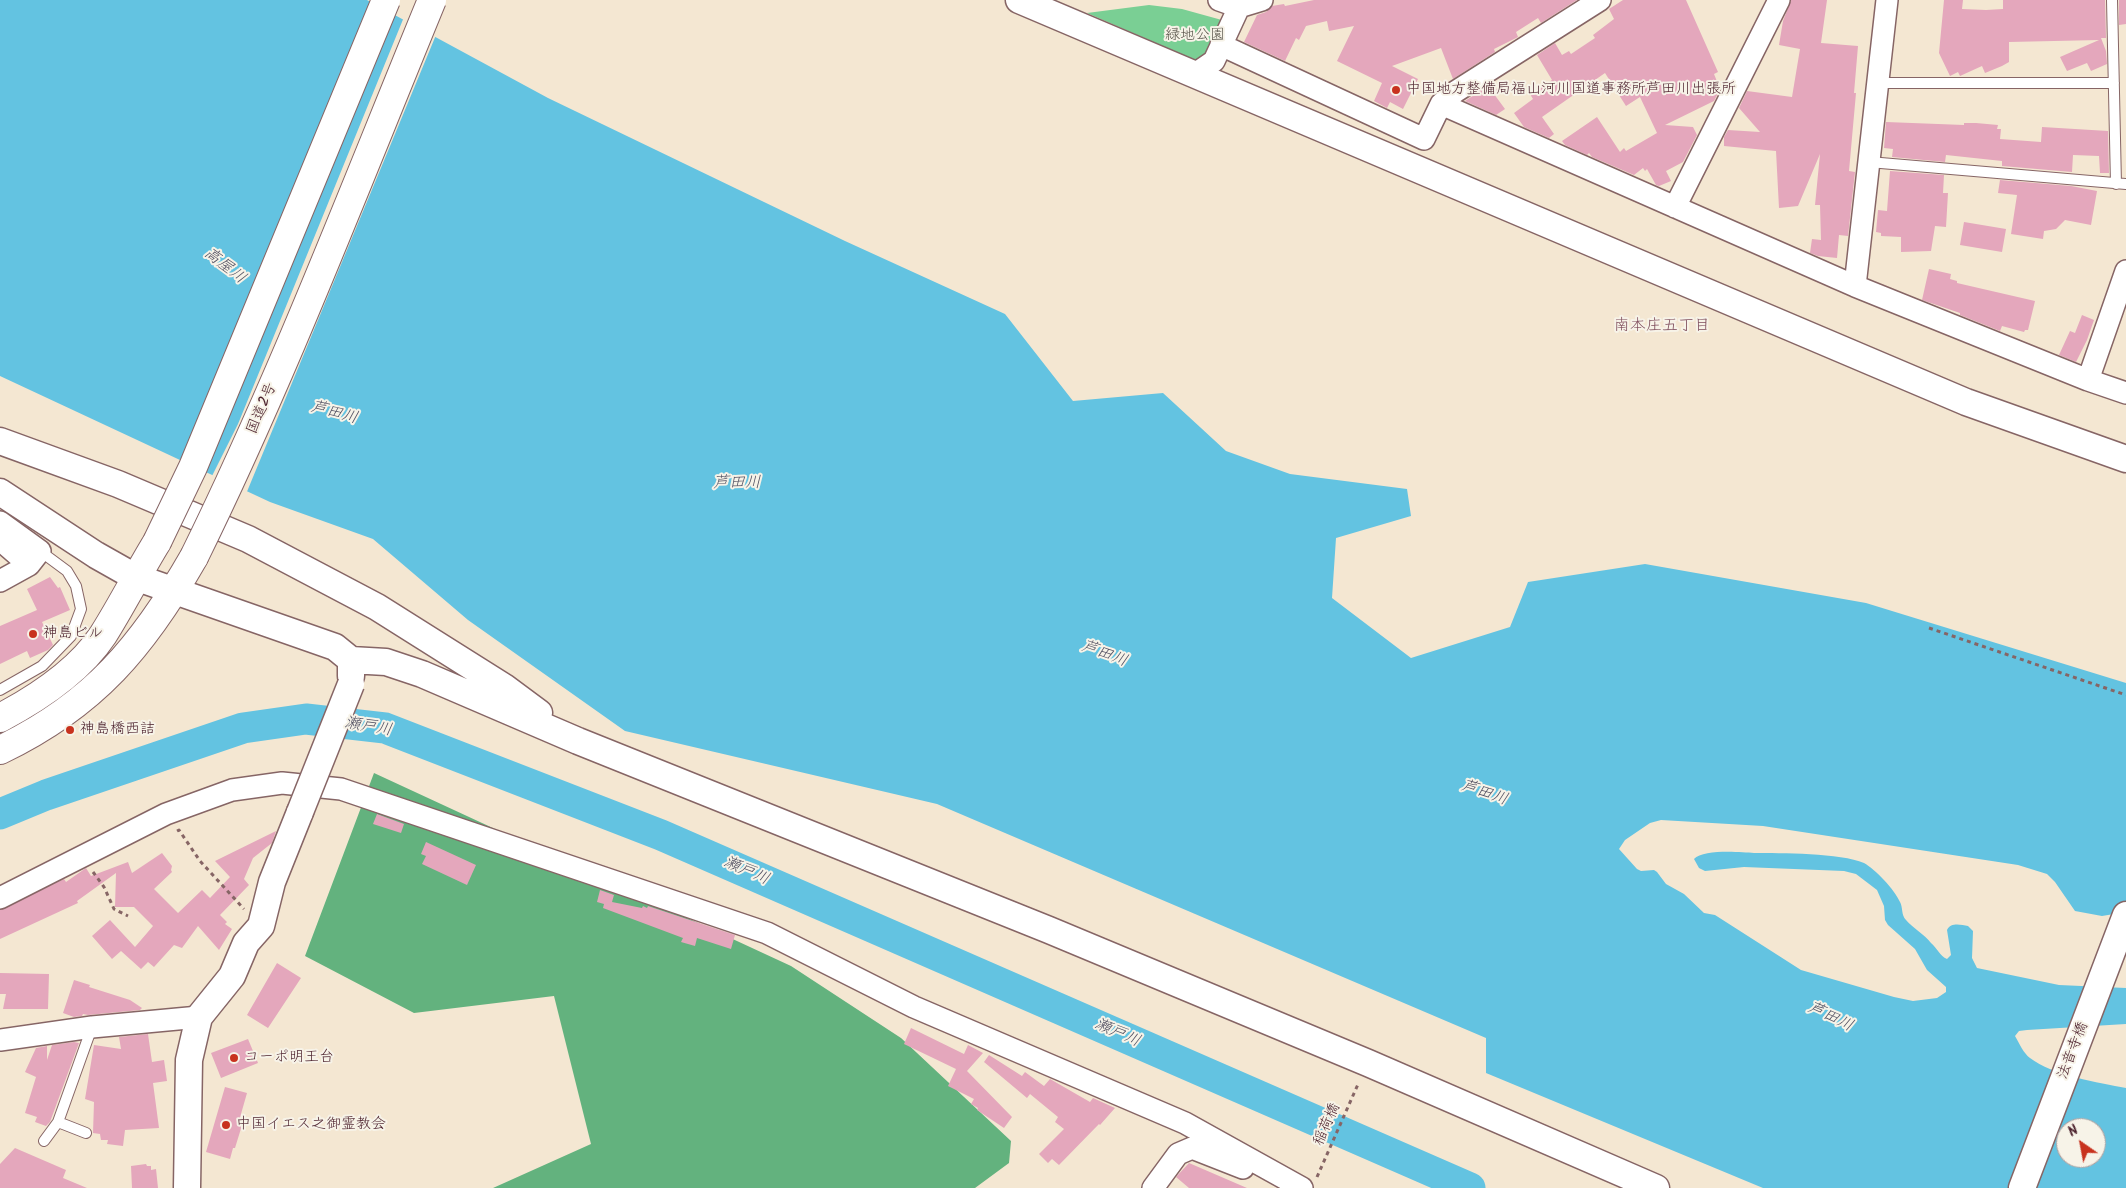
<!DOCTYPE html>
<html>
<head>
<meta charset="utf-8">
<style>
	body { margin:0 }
	#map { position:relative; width:2126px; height:1188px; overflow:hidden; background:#f4e7d2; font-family:Kalam,sans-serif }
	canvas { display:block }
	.north { position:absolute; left:2056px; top:1118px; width:50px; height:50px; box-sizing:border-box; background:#f7f3e8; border:1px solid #b29e9c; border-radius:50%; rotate:327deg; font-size:14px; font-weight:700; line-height:20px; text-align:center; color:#4a1f2b }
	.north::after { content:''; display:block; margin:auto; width:18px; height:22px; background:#c8321e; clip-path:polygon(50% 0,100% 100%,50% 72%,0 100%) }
</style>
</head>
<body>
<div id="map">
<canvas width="2126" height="1188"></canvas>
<div class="north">N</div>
</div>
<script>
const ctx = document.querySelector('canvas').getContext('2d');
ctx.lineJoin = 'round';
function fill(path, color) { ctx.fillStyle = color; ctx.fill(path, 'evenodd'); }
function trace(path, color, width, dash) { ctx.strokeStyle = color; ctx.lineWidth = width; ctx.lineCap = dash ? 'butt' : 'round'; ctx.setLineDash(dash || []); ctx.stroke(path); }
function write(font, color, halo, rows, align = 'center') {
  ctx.font = font + ' Kalam,"Klee One",sans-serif'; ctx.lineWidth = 4; ctx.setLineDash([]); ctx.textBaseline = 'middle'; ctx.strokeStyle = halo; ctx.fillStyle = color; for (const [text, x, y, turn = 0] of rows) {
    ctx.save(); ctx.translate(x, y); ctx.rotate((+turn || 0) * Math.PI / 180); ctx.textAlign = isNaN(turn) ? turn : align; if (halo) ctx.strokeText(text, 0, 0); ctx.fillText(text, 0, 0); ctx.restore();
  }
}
const green = new Path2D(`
	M1149,5l33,4 47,13 -23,43 -119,-52z`);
const forest = new Path2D(`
	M374,773l417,193 110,72 110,103 -2,22 -34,25h-482l98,-44 -37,-148 -140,17 -109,-57z`);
const water = new Path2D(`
	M0,0h367l181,98 297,143 160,73 68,87 90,-8 63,58 64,23 117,15 4,27 -75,22 -4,60 79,60 99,-31 18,-45 117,-18 221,39 260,80v229l-24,4 -27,-5 -20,-29 -8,-8 -29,-9 -255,-39 -102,-6 -11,3 -25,17 -6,9 18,20 4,2 13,-1 3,2 9,12 18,10 20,19 11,2 86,55 93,27 19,4 24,-3 9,-6v-5l-19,-17 -12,-21 -27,-24 -3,-5 -1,-14 -7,-16 -21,-16 -12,-3 -100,-4 -39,4 -6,-3 -5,-9c9,-10 46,-7 60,-6 26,0 87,0 110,10 11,6 31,27 36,39 3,5 1,13 6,18 7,8 18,14 25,23 6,5 9,13 16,16l4,-4 -4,-25c4,-8 14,-5 21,-4l5,5 -1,27 5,10 82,17 67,3v36l-99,6 -8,1 -4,5c4,7 9,18 15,22 22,17 69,25 96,30v100h-363l-277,-115v-35l-549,-234 -312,-73 -157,-111 -95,-81 -103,-37 -270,-126zM2066,1128h30v30h-30z`);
const pier = new Path2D(`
	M404,17l32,18 -190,459 -35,-16 27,-54z`);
const river = new Path2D(`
	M0,814l46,-19 197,-67 63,-9 79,9 276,107 809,353`);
const building = new Path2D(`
	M1314,0h263l-36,23 -3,-5 -22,14 2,5 -24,12 1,3 -42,27 -12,-31 -49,18 26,13 -15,30 -13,-7 -3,6 -13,-7 8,-18 -45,-22 17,-35 -25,5 -2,-10 -21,5 -7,14 -3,-2 -11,23 -41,-19 13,-27 9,-3 6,-6 12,-2 1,2z
	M1623,0h63l32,72 -4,2 6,15 -6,12 -49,24 28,2 4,8 -14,27 -17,9 5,10 -12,5 -3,-1 -9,-16 -2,2 -2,-3 -9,7 -42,-18 -3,-4 -2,2 -22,-10 -3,-4 35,-24 23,35 4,-4 2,3 31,-18 -17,-36 -14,9 -21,-33 -63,44 12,17 -5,4 -25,-11 -10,-14 19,-14 -3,-5 22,-14 -15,-25 18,-12 7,12 7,-4 2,3 24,-16 -2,-3 21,-16 -5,-10z
	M1791,0h36l-6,43 37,3 -4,47h2l-7,78 6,1 -7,64 -9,-1 -2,23 -19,-2 -8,-3 2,-14 9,1 -1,-35h-5l5,-51 -22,52 -19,2 -3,-57 -52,-5v-9l4,-7 32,2 -21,-24 8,-17 45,6 8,-48 -21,-4 4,-24z
	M1944,0h19l-1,9 24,1 17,-1v-9h102l1,38h-5l5,13 1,13 -16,7 -4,-8 -20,8 -7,-14 39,-17 -90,2v20l-7,4 -17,7 -3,-7 -22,10 -2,-4 -8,4 -11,-23z
	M2119,0h7v24l-7,1z
	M1492,83l6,8 -4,3 11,15 -9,6 -31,-14z
	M1886,122l78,3v-2h12l22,2 -1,4h4l-1,10 41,3 1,-15 66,4 1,42h-9l-1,-17 -26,-1 -1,17 -70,-6v-5l-56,-6 -1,7 -53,-5 1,-8 -9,-1z
	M1890,171l54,4 -1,18h5l-2,34 -11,-1 -4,25 -30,1v-15l-20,-1v-3l-5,-1 2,-22 9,1z
	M2000,180l71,6 26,5 -6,34 -26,-5 -9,9 -12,2 -1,8 -32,-5 6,-39 -19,-2z
	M1964,222l42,7 -4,23 -42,-7z
	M1929,269l22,5 -1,5 7,2v2l78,18 -7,29h-3l-1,2 -22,-6 -2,5 -40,-16v-2l-38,-13z
	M2082,315l12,5 -7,20 -11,22 -17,-7 11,-24 5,2z
	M50,577l8,11 2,-1 10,23 -28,12 11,23 -5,5 -18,8 -3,-7 -27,13v-38l37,-16 -10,-21z
	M377,814l27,10 -3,9 -28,-9z
	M276,831l-4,12 -19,15 -9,21 5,6 -29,30 7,7 -2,2 7,5 -13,21 -21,-24 -16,22 -8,-3 -20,22 -6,-5 -7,7 -20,-18 -9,8 -20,-23 18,-16 25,27 18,-21 -19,-19h-19l1,-34 -39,28 1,2 -78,36v-29l64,-31 2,3 20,-14 5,8 37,-14 4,11 30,-20 10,13 -1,4 1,2 -18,17 24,24 24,-23 8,8 20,-21 -15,-16z
	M426,842l50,23 -9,20 -45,-21 4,-8 -5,-2z
	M600,890l14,5 -2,7 30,6 1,-2 4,2 1,-2 87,29 -4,14 -34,-11 -2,8 -14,-4 2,-4 -80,-30 1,-4 -7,-2z
	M277,963l24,15 -33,50 -21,-13z
	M0,973l49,1 -1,35h-45l3,-15h-6z
	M74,980l16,5 -1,2 41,13 12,8 -2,2 -52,5 -5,-1 -1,2 -8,1 -11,-4z
	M911,1028l53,26 4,-9 15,8 -16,18 45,46 -8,11 -27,-18 1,-2 -7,-4 3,-5 -26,-13 8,-17 -52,-25z
	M148,1034l4,28 12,-2 3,21 -14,2 6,45 -34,2 -2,16 -16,-2 1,-4h-7l-1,-6 -7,-1 1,-31 -9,-3 9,-54 27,4 -2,-12z
	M248,1039l10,24 -37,15 -10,-25z
	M74,1042l5,1 -29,79 -4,4 -11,-4 2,-5 -12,-4 11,-36 -11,-5 11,-24 11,-2v14l5,-15z
	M989,1055l33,21 3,-4 19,14 6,-7 40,23 3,-4 22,10 -15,17 -1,-1 -40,41 -7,-6 -4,4 -9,-9 25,-25 -9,-7 3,-5 -28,-23 -3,4 -43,-36z
	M225,1087l22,6 -8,28 4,1 -8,26h-2l-3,11 -24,-7z
	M15,1148l51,22 -3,8 24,10h-87v-24z
	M1189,1163l58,25h-58l-13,-11z
	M146,1164l1,2h4v4l5,-1 2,19h-26l-1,-22z`);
const path = new Path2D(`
	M1929,628l197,67
	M177,831l2,-1 21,31 44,48
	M93,872l11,15 10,22 14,7
	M1317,1177l42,-95`);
const service = new Path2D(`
	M2112,0l4,184
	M1877,83h237
	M1869,162l257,22
	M0,690l42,-24 29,-30 10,-27 -5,-23 -9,-15 -27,-20
	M58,1122l28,11
	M44,1141l14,-19 34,-95`);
const minor = new Path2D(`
	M1219,0l20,7 23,-7
	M1221,45l203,94 17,-35 14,-12 145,-92
	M1195,74l19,-13 25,-54
	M1441,104l414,182 233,94 38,13
	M1675,207l104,-207
	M1855,286l32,-286
	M2088,380l38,-109
	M0,522l40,29 -11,14
	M0,540l29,25 -29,16
	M0,898l166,-84 66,-24 50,-7 59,6 426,144 147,74 271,116 117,65
	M0,1040l92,-13 107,-10
	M1153,1188l25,-34 14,-6 51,20`);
const tertiary = new Path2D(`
	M1019,0l947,402 160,57
	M0,441l118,43 130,55 129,68 127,80 35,26
	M0,492l96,63 39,22 200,70 16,13v16
	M351,660l35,2 36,12 156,67 471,189 319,133 288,125
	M187,1188l2,-128 10,-43 33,-41 14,-33 15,-17 11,-44 28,-70
	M2022,1188l104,-273`);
const trunk = new Path2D(`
	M0,718c38,-20 79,-47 103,-83 19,-30 35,-62 54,-93
	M0,750c94,-45 143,-104 194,-193`);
const tertiaryBridge = new Path2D(`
	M300,812l51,-128`);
const trunkBridge = new Path2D(`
	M157,542l36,-75 193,-467
	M194,557c89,-181 161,-370 238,-557`);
const markers = [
	[1396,90,5,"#c8321e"],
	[33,634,5,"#c8321e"],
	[70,730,5,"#c8321e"],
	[234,1058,5,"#c8321e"],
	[226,1125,5,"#c8321e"]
];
const parkNames = [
	["緑地公園",1195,36]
];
const poiNames = [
	["中国地方整備局福山河川国道事務所芦田川出張所",1406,90],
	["神島ビル",43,634],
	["神島橋西詰",80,730],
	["コーポ明王台",244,1058],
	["中国イエス之御霊教会",236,1125]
];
const streetNames = [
	["国道2号",263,409,-67],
	["法音寺橋",2074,1051,-69],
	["稲荷橋",1328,1125,-66]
];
const waterNames = [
	["高屋川",224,267,38],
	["芦田川",334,414,15],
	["芦田川",737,484],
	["芦田川",1104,655,21],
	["瀬戸川",368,728,10],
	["芦田川",1484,794,19],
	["瀬戸川",746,872,24],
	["芦田川",1830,1018,26],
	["瀬戸川",1117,1034,24]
];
const neighbourhoodNames = [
	["南本庄五丁目",1662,327]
];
fill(green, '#7acf94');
fill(forest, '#63b27e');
fill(water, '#63c3e1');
fill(pier, '#f4e7d2');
trace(river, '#63c3e1', 31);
fill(building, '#e4a7bc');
trace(service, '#866565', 12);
trace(minor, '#866565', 24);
trace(tertiary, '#866565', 29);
trace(trunk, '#866565', 30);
trace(path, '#866565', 3, [4, 4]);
trace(service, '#fff', 10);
trace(minor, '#fff', 21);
trace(tertiary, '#fff', 26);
trace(trunk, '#fff', 28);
trace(tertiaryBridge, '#866565', 29, []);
trace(trunkBridge, '#866565', 30, []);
trace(tertiaryBridge, '#fff', 26);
trace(trunkBridge, '#fff', 28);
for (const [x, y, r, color] of markers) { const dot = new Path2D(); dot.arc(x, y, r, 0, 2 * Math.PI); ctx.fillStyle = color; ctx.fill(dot); trace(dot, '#f7f3e8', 2); }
write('15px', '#58544a', '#f7f3e8', parkNames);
write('15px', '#4a1f2b', '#f7f3e8', poiNames, 'left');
write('15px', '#4a1f2b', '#f7f3e8', streetNames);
write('italic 16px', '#525062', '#f7f3e8', waterNames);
write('16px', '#804f5e', '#f7f3e8', neighbourhoodNames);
</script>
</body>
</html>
